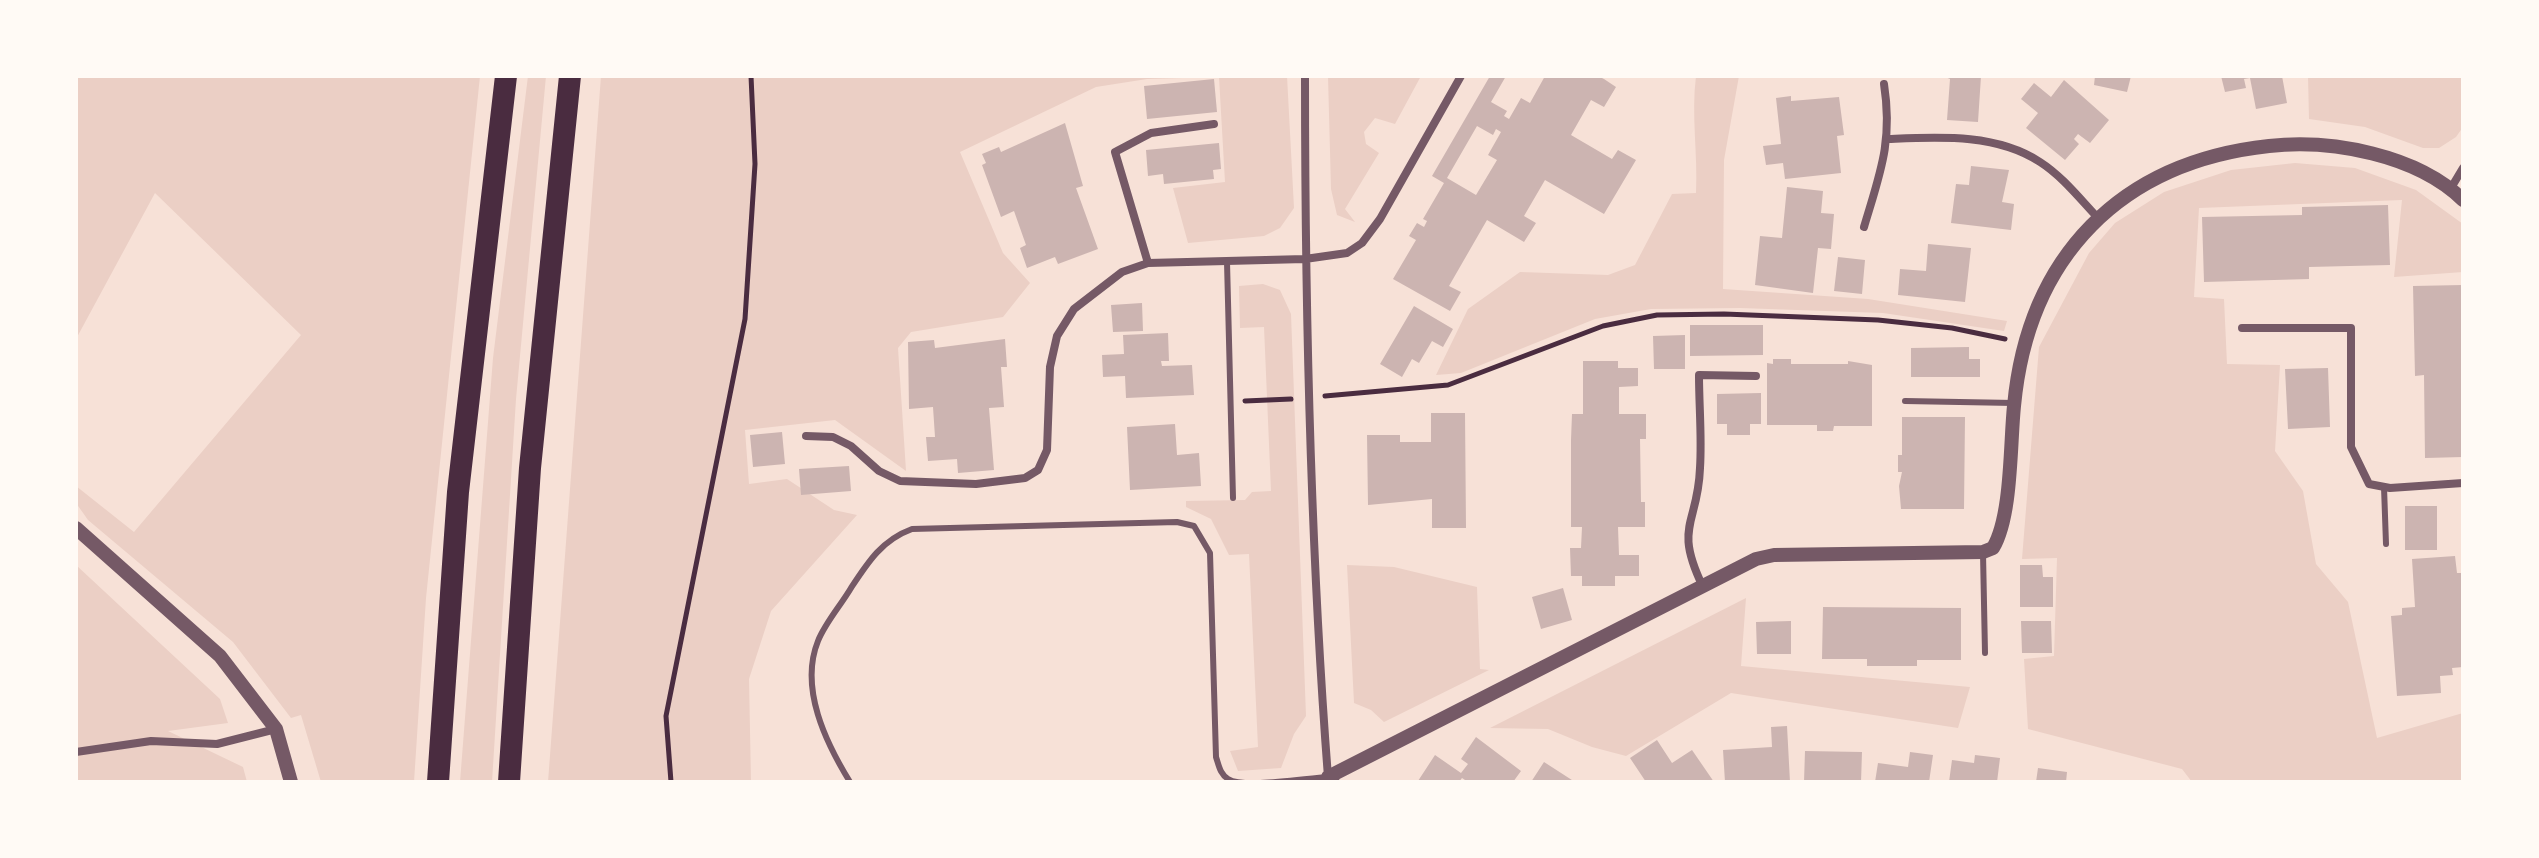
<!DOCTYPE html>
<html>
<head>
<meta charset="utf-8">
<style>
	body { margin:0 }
	#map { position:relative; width:2539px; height:858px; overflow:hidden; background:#f7e1d7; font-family:"PT Sans Narrow",sans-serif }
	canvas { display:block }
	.frame { position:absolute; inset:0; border:78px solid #fffaf5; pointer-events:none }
</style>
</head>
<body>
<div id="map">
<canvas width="2539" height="858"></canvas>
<div class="frame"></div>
</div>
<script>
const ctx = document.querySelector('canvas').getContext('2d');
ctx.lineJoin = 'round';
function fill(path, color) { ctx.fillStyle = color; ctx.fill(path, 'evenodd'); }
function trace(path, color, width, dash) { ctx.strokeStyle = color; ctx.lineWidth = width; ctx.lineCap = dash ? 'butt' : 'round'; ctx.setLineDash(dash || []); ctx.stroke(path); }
const green = new Path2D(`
	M76,76h404l-54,522 -12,184h-93l-20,-67 -10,3 -58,-76 -145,-122 -12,-17v-17l58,46 167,-197 -146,-142 -79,146z
	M528,76h18l-30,323 -24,383h-32l33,-424z
	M601,76h686l7,132 -14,20 -16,8 -76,7 -15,-55 52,-6 -6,-105 -72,2 -51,8 -136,65 43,101 27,30 -27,34 -92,15 -13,16 8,123 -71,-51 -90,10 4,54 38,-5 47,31 23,5 -86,96 -22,68 2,103h-203z
	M1328,76h93l-26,48 -20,-6 -11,14 2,12 13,9 -34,56 10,13 -18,-7 -6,-26z
	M1696,76h43l-15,84 -1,129 145,10 139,22 -3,10 -121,-18 -143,-5 -89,1 -56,10 -134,54 -25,2 32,-66 52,-37 88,3 27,-10 37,-71 24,-1c2,-40 -5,-77 0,-117z
	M2308,76h155v51l-7,10 -17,11h-16l-58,-21 -56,-8z
	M2295,163l60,5 61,22 47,34v48l-69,5 8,-77 -203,8 -5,89 30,2 3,65 53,1 -5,86 28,40 13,73 32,38 29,136 86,-25v69h-271l-10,-13 -154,-40 -4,-70 30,-3 3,-98 -35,1 17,-212 50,-94 26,-30 49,-31 67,-22z
	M1263,284l17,6 11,24 15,402 -12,18 -13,34 -43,3 -8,-20 28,-4 -9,-193 -20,1 -18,-36 -25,-12v-6l59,-1 7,-8 19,-1 -7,-164 -24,1 -1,-42z
	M76,565l144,134 8,24 -60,8 75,36 4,15h-171z
	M1347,565l47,2 83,20 3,82 9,1 -105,52 -13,-12 -17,-7z
	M1746,598l-5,68 229,21 -12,41 -227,-35 -105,63 -34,-9 -44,-18 -58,-1z`);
const building = new Path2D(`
	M1490,76h16l-15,26 16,9 -3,5 5,3 12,-21 9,5 15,-27h53l6,3 12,8 -12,20 -13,-7 -20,35 41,24 6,-9 18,10 -32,54 -59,-34 -21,36 12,7 -12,19 -37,-22 -38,66 12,6 -11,19 -57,-32 23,-39 -7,-4 8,-13 7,4 3,-6 -4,-2 21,-36 -12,-7zM1477,126l16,9 3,-6 5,3 -13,23 9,5 -21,35 -29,-17z
	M1943,76h38l-3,46 -31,-2 3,-41z
	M2095,76h36l-4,16 -33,-7z
	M2221,76h61l5,27 -31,6 -6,-31 -6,1 2,9 -21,4z
	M1214,79l3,33 -70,7 -3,-33z
	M2064,80l45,40 -19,23 -12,-9 -4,5 5,5 -14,16 -39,-32 12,-15 -17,-14 13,-16 17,14z
	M1791,96v5l48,-4 5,38 -7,1 4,37 -56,6 -2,-16 -17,2 -3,-19 18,-2 -5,-46z
	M1065,123l18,63 -7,2 22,61 -40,15 -3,-7 -28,11 -7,-20 6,-3 -12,-34 -13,6 -19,-52 4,-2 -4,-9 17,-7 2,5z
	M1219,143l2,26 -8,1 1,9 -50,5 -1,-10 -15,2 -2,-26z
	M1971,166l38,4 -7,32 12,2 -3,26 -60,-7 5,-39 13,1z
	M1787,187l36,4 -2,22 13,1 -3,35 -13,-1 -5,45 -58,-8 5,-49 22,2z
	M2388,205l2,60 -81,2v12l-105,3 -2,-65 100,-2v-8z
	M1928,244l43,4 -6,54 -67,-7 2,-26 26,2z
	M1838,257l27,3 -3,34 -28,-3z
	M2463,285v172l-38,1 -1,-83 -9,1 -2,-90z
	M1142,303l1,28 -30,1 -2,-27z
	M1414,306l39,23 -10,18 -11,-6 -13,22 -7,-4 -10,18 -22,-13z
	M1690,325h73v30l-73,1z
	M1168,333l1,28h-8l1,5 30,-1 2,30 -68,3 -1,-22 -22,1 -1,-22 22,-1 -1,-19z
	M1685,335v34h-31l-1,-33z
	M1005,339l2,28h-6l3,40 -15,1 5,62 -36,3 -1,-14 -29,2 -2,-24h9l-2,-30 -24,2 -1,-67 26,-2 1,8z
	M1969,347v12h11v18h-69v-29z
	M1773,359h18v5h57v-3l24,4v61h-38l-1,5h-16v-6h-50v-62l6,1z
	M1583,361h35v7h20v18l-19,1v27h27v25h-6l1,63h4v25h-27l1,28h20v21h-24v10h-33v-10h-11l-1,-28h11l1,-21h-11v-87l1,-26h11z
	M2328,368l2,59 -42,2 -3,-60z
	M1761,393v31h-11v11h-23v-11h-10v-30z
	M1431,413h34l1,115h-34v-29l-64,6 -1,-70h33v7h31z
	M1902,417h63l-1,92h-63l-2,-23 3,-14h-4v-17h4z
	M1175,424l2,31 22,-2 2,33 -71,4 -3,-63z
	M782,432l3,32 -32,3 -3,-32z
	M849,466l2,25 -50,4 -2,-26z
	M2405,506h32v44h-32z
	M2455,556l2,17h6v94l-11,1 1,7 -13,1 1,17 -44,3 -6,-80 11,-1v-7l13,-1 -3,-48z
	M2020,565h22l1,12h10v30h-33z
	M1563,588l9,32 -31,9 -9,-32z
	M1823,607l138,1v52h-44v6h-50v-7h-45z
	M1791,621v33h-34l-1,-32z
	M2021,621h30l1,32h-30z
	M1787,726l3,56h-65l-2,-32 49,-3 -1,-20z
	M1476,737l45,34 -8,11h-45l-6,-4 -3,4 -41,-1 17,-26 26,18 7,-9 -7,-5z
	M1657,740l15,23 20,-13 22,32h-68l-16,-24z
	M1805,751l57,1 -1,30h-57z
	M1910,752l23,3 -4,27h-54l3,-19 30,4z
	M1975,755l25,3 -3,24h-48l3,-22 22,3z
	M1544,762l31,20h-44z
	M2038,768l29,4 -1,10h-30z`);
const path = new Path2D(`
	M1325,396l123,-11 155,-59 54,-11 67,-1 154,6 74,8 53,11
	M1245,401l46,-2
	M671,782l-5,-66 79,-397 10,-155 -4,-88`);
const service = new Path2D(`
	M1227,262l6,236
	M1905,401l109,2
	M2384,487l2,57
	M1983,553l2,100
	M850,782c-24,-39 -51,-94 -32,-141 7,-18 23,-36 33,-53 17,-26 31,-48 61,-59l265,-7 17,4 16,27 6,204c3,9 4,17 12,22 16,10 78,-1 100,-2`);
const minor = new Path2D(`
	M1305,76c0,233 5,468 23,701l8,5
	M1888,139c50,-2 108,-6 152,23 22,14 40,37 58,56
	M2451,188l12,-20
	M1864,227c16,-54 29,-85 20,-143
	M1148,263l-33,-111 36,-19 63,-9
	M2242,328h109v119l18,37 21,4 73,-5
	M806,436l27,1 18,9 28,25 21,10 76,3 49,-6 13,-8 9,-20 3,-83 7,-31 17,-27 48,-37 26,-9 157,-4 42,-6 15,-10 18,-24 81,-143
	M1703,587c-30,-62 -5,-62 -3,-119 2,-31 -1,-62 -1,-93l57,1
	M76,752l75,-11 66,3 59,-15`);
const tertiary = new Path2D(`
	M76,528l144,128 56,73 15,53
	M1327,782l1,-5 428,-218 18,-4 209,-3 10,-4c19,-32 17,-104 21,-142 14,-150 107,-244 255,-260 63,-7 148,9 194,54`);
const trunk = new Path2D(`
	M438,782l20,-290 48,-416
	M509,782l21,-314 40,-392`);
fill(green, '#ebcfc5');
fill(building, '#ccb4b1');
trace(path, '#4a2c40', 5);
trace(service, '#755966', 6);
trace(minor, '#755966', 8);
trace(tertiary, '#755966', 14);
trace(trunk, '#4a2c40', 22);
</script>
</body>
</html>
